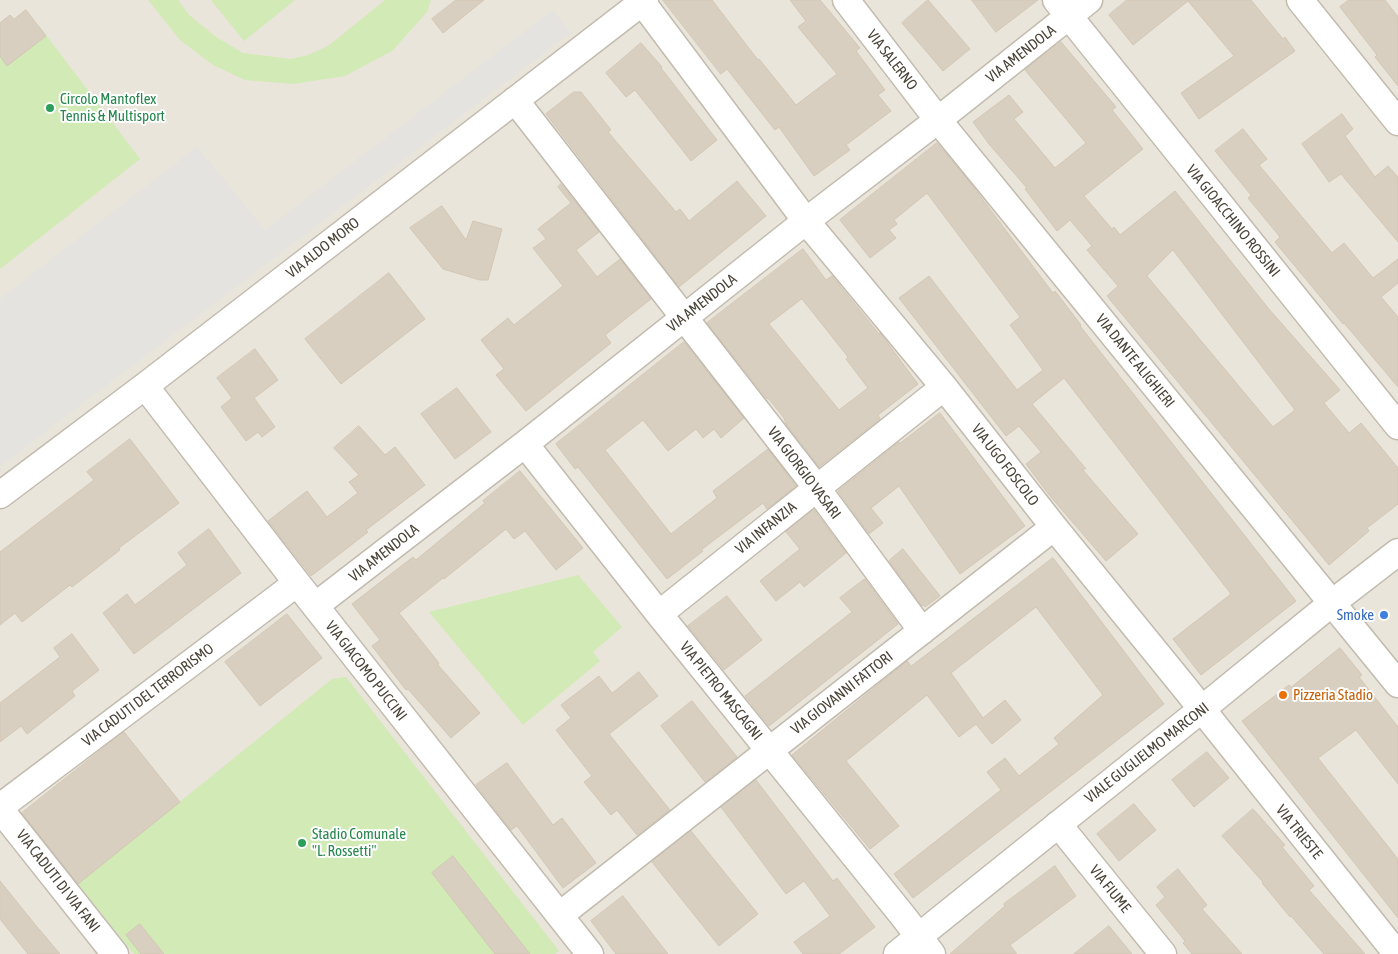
<!DOCTYPE html>
<html>
<head>
<meta charset="utf-8">
<style>
	body { margin:0 }
	canvas { display:block; background:#f6f3ec }
</style>
</head>
<body>
<canvas width="1398" height="954"></canvas>
<script>
const ctx = document.querySelector('canvas').getContext('2d');
ctx.lineJoin = 'round';
function fill(path, color) { ctx.fillStyle = color; ctx.fill(path, 'evenodd'); }
function trace(path, color, width, dash) { ctx.strokeStyle = color; ctx.lineWidth = width; ctx.lineCap = dash ? 'butt' : 'round'; ctx.setLineDash(dash || []); ctx.stroke(path); }
function write(font, color, halo, rows, align = 'center') {
  ctx.font = font + ' "Asap Condensed",sans-serif'; ctx.lineWidth = 4; ctx.setLineDash([]); ctx.textBaseline = 'middle'; ctx.strokeStyle = halo; ctx.fillStyle = color; for (const [text, x, y, turn = 0] of rows) {
    ctx.save(); ctx.translate(x, y); ctx.rotate((+turn || 0) * Math.PI / 180); ctx.textAlign = isNaN(turn) ? turn : align; if (halo) ctx.strokeText(text, 0, 0); ctx.fillText(text, 0, 0); ctx.restore();
  }
}
const residential = new Path2D(`
	M0,0h1398v954h-1398z`);
const green = new Path2D(`
	M148,0h30l11,15 27,22 27,16 48,6 17,-4 20,-9 57,-46h46l-4,12 -35,39 -47,25 -52,8 -48,-4 -32,-15 -33,-25z
	M211,0h84l-51,41z
	M39,26l101,133 -140,110v-213z
	M578,575l44,52 -29,25 7,9 -77,64 -94,-113z
	M346,677l213,274 -4,3h-421l-56,-70 254,-205z`);
const parking = new Path2D(`
	M553,10l17,23 -570,433v-167l197,-152 68,83z`);
const building = new Path2D(`
	M456,0h28l-41,33 -11,-14z
	M663,0h49l46,60 1,-1 37,46 41,-31 -39,-47 8,-6 -16,-21h30l40,48 -4,3 29,39 -7,5 13,16 -45,34 4,5 -36,26 -35,-49 -4,3 -48,-61 -6,5z
	M928,0l42,49 -27,22 -41,-48z
	M972,0h66l-42,32z
	M1127,0h124l32,39 2,-2 10,14 -96,68 -18,-26 53,-37 -46,-55 -55,44 -24,-30z
	M1349,0h36l13,17v69l-23,-29 2,-2 -37,-48z
	M26,10l20,26 -39,30 -7,-10v-33l10,-8 4,4z
	M1061,42l55,65 -4,3 31,39 -59,47 28,33 2,-2 6,8 55,-44 93,117 72,82 -16,13 25,30 12,-10 37,45v36l-31,24 2,3 -40,34 -222,-269 11,-10 -31,-36 5,-4 -22,-26 -13,11 -32,-42 2,-1 -38,-44 -16,-22 36,-27 14,17 -9,7 41,49 31,-25 -61,-73zM1173,250l122,160 -22,17 -126,-151z
	M641,43l21,24 -1,1 56,72 -26,21 -56,-71 -9,7 -20,-24z
	M574,92h7l30,38 -3,2 68,80 4,-3 9,12 48,-40 29,35 -87,71 -133,-173z
	M1342,114l11,15 -8,7 30,41 13,-11 10,11v65l-57,-68 -12,8 -27,-38z
	M1243,129l24,30 -8,6 73,88 12,-10 29,35 25,-19v24l-17,14 17,20v70l-54,-64 -1,1 -68,-82 5,-5 -32,-39 3,-3 -36,-44z
	M937,143l31,37 85,113 2,-2 26,34 -1,1 216,275 -95,74 -28,-36 58,-45 -167,-216 -32,26 54,65h-4l56,65 -32,27 -56,-65 -24,-32 15,-12 -22,-26 -13,10 -107,-138 30,-22 88,114 26,-20 -33,-45 10,-8 -93,-124 -33,27 3,4 -8,6 7,8 -26,20 -30,-38z
	M561,184l38,48 -23,18 21,27 23,-18 31,40 -46,36 6,8 -85,68 -30,-36 8,-6 -23,-29 27,-22 6,7 49,-39 -30,-38 13,-9 -8,-10 33,-26 -13,-16z
	M442,206l24,34 7,-19 29,8 -14,51h-8l-37,-11 -33,-41z
	M803,249l23,31 6,-4 47,58 1,-1 38,51 -40,31 2,4 -61,48 -33,-43 -2,-6 -16,-20 -1,1 -60,-76zM802,299l46,58 -2,2 22,29 -29,22 -70,-86z
	M389,273l36,46 -84,65 -36,-45z
	M684,342l60,76 -23,20 -7,-9 -11,9 -7,-9 -28,22 -25,-31 -38,30 66,84 46,-36 -4,-7 55,-42 28,37 -29,23 -4,-6 -62,47 2,1 -36,28 -89,-112 -3,2 -19,-25z
	M255,349l23,31 -24,18 21,29 -13,10 -4,-5 -12,9 -25,-34 11,-9 -15,-20z
	M457,388l34,44 -36,27 -34,-45z
	M940,413l85,113 -65,48 -61,-88 -28,22 12,15 -14,11 -31,-43 61,-49 1,1z
	M359,426l26,29 10,-8 30,38 -59,45 2,2 -57,44 -43,-55 39,-30 20,26 31,-24 -9,-11 10,-7 -25,-27z
	M130,439l49,64 -60,45 1,2 -48,37 -2,-2 -48,37 -7,-9 -15,12v-73l94,-72 -7,-8z
	M520,471l63,77 -27,22 -31,-39 -11,8 -8,-10 -62,50 -1,-1 -44,35 40,50 -1,2 42,48 -29,25 -43,-49 -2,1 -34,-44 8,-6 -28,-36 61,-47 3,3 69,-57 -2,-2z
	M814,510l32,43 -42,34 -4,-5 -24,19 -16,-20 40,-32 -14,-17z
	M209,529l32,44 -107,81 -31,-41 24,-19 8,11 52,-40 -9,-12z
	M903,549l37,47 -15,11 -2,-2 -1,1 -33,-45z
	M1053,558l111,146 -251,194 -19,-24 107,-84 -14,-18 18,-14 14,18 40,-32 -5,-6 49,-43 -67,-88 -85,66 32,45 22,-18 16,20 -29,24 -16,-20 -17,13 -32,-42 -81,66 53,65 -29,23 -78,-94 115,-94 4,5z
	M865,579l33,45 -129,102 -24,-30 107,-84 -12,-14z
	M727,596l35,44 -38,30 -36,-44z
	M287,614l35,44 -62,48 -35,-44z
	M72,634l27,36 -27,21 3,5 -48,38 -6,-8 -21,16v-39l60,-46 -6,-9z
	M1340,648l22,27 -3,2 39,50v57l-42,-54 -38,28 80,101v59l-156,-197 47,-36 2,2z
	M639,672l19,24 -49,38 61,76 -33,25 -20,-25 -6,5 -27,-33 8,-6 -36,-46 15,-12 -10,-13 38,-29 13,17z
	M692,701l45,56 -32,25 -44,-56z
	M124,732l56,70 -102,82 -56,-71z
	M1207,752l22,26 -35,29 -22,-27z
	M507,763l46,62 9,-7 34,45 -33,25 -46,-62 -6,4 -35,-45z
	M756,780l77,101 4,-3 38,49 -36,27h-36l-9,-12 36,-26 -26,-35 -18,13 -65,-87z
	M1134,804l22,26 -37,31 -22,-27z
	M1253,809l32,36 -3,2 32,39 -5,4 56,64h-41l-33,-38 -1,1 -28,-34 1,-1 -41,-46z
	M691,831l67,83 -39,32 -67,-84z
	M453,856l77,98h-35l-63,-81z
	M1055,866l21,30 -66,49 7,9h-67l55,-48 -1,-2z
	M1178,869l29,36 -5,4 40,45h-50l-9,-11 2,-2 -29,-36 9,-8 -8,-10z
	M0,881l33,41 27,32h-32l-28,-35z
	M623,896l45,58h-52l-25,-33z
	M140,924l24,30h-23l-15,-19z
	M1109,926l23,28h-58z`);
const street = new Path2D(`
	M846,0l92,120 460,564
	M1056,0l342,426
	M1300,0l98,122
	M642,2l164,219 138,166 110,140 131,161 212,266
	M515,100l301,387 106,144
	M145,386l152,197 293,371
	M525,444l134,170 244,302 29,38
	M0,495l145,-109 500,-386
	M315,606l210,-162 281,-223 132,-101 151,-120
	M659,614l285,-227
	M0,807l297,-224
	M0,809l115,145
	M1058,824l105,130
	M560,915l494,-388
	M897,954l305,-245 130,-106 66,-51`);
const markers = [
	[50,108,5,"#2e9e5b"],
	[1384,615,5,"#3f7fe0"],
	[1283,695,5,"#e8710a"],
	[302,843,5,"#2e9e5b"]
];
const streetNames = [
	["VIA AMENDOLA",1021,54,-38],
	["VIA SALERNO",892,60,52],
	["VIA GIOACCHINO ROSSINI",1233,221,51],
	["VIA ALDO MORO",323,248,-38],
	["VIA AMENDOLA",702,303,-38],
	["VIA DANTE ALIGHIERI",1135,361,51],
	["VIA UGO FOSCOLO",1005,465,52],
	["VIA GIORGIO VASARI",804,473,53],
	["VIA INFANZIA",766,528,-39],
	["VIA AMENDOLA",384,553,-38],
	["VIA GIACOMO PUCCINI",366,671,52],
	["VIA PIETRO MASCAGNI",721,691,51],
	["VIA GIOVANNI FATTORI",842,693,-38],
	["VIA CADUTI DEL TERRORISMO",148,695,-37],
	["VIALE GUGLIELMO MARCONI",1147,753,-38],
	["VIA TRIESTE",1299,832,51],
	["VIA CADUTI DI VIA FANI",58,881,52],
	["VIA FIUME",1110,889,51]
];
const leisureNames = [
	["Circolo Mantoflex",60,99],
	["Tennis & Multisport",60,116],
	["Stadio Comunale",312,834],
	["\"L. Rossetti\"",312,851]
];
const shopNames = [
	["Smoke",1374,615]
];
const foodNames = [
	["Pizzeria Stadio",1293,695]
];
fill(residential, '#eae5da');
fill(green, '#d2eab5');
fill(parking, '#e5e3e0');
fill(building, '#d8cfc1');
trace(building, '#d3c7b4', 1);
trace(street, '#c2bbae', 29);
trace(street, '#fff', 26);
for (const [x, y, r, color] of markers) { const dot = new Path2D(); dot.arc(x, y, r, 0, 2 * Math.PI); ctx.fillStyle = color; ctx.fill(dot); trace(dot, '#fff', 2); }
write('15px', '#4b4439', '#fff', streetNames);
write('15px', '#27864d', '#fff', leisureNames, 'left');
write('15px', '#366cbe', '#fff', shopNames, 'right');
write('15px', '#c56008', '#fff', foodNames, 'left');
</script>
</body>
</html>
